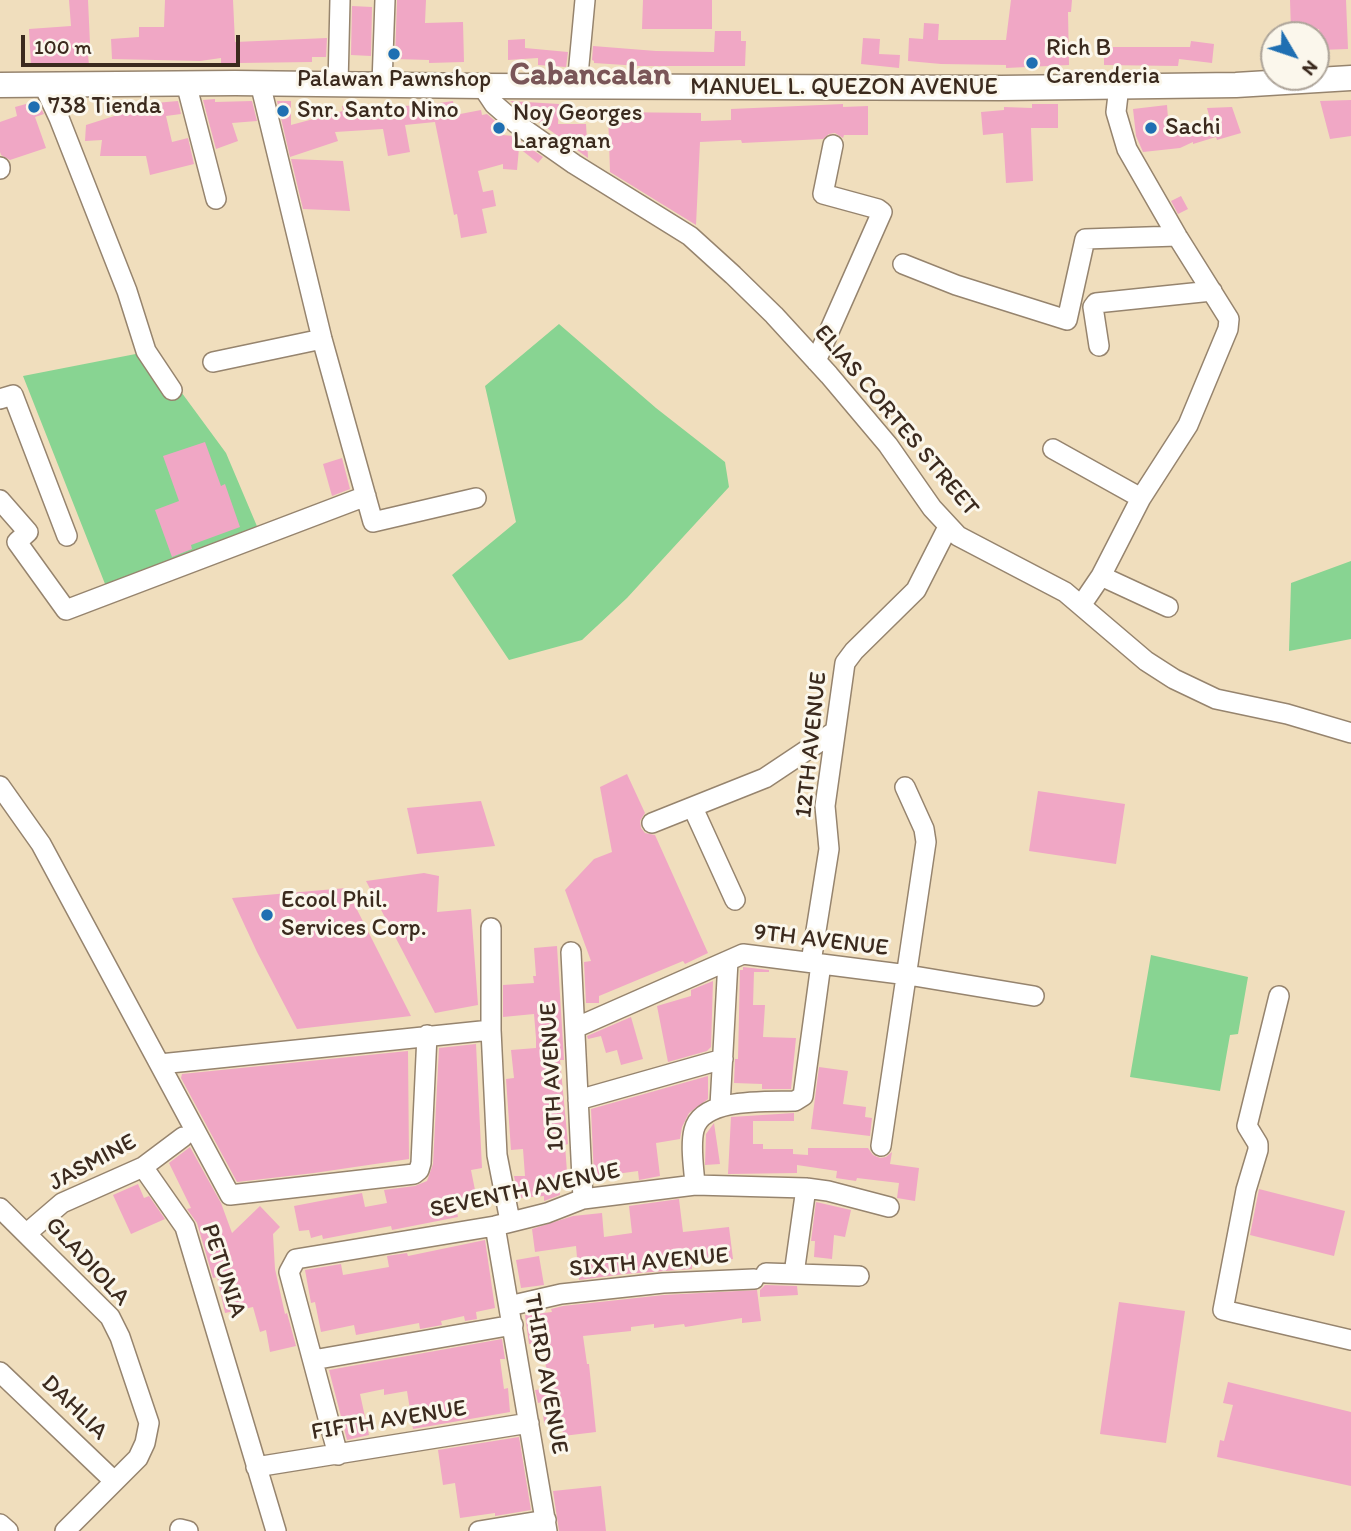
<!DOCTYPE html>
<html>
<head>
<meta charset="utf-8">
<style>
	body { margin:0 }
	#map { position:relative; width:1351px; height:1531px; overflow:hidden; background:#f0debd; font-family:Itim,sans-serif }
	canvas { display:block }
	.north { position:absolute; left:1260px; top:21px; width:70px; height:70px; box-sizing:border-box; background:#fbf7ec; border:2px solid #aea59a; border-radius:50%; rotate:129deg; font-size:19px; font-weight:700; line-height:28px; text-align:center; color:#3b2a1e }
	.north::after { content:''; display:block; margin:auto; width:24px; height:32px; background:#1f6fb2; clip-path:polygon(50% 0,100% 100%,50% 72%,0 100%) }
	.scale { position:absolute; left:21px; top:35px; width:219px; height:32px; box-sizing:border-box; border:4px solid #3b2a1e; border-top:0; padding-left:9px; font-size:21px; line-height:24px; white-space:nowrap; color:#3b2a1e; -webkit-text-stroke:5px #fbf7ec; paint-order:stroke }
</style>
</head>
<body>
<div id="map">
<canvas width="1351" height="1531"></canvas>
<div class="north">N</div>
<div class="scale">100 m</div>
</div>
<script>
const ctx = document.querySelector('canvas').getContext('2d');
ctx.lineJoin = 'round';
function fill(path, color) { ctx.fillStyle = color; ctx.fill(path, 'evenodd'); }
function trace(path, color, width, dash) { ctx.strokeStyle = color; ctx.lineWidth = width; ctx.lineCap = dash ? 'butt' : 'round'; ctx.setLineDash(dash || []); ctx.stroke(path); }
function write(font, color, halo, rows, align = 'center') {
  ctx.font = font + ' Itim,sans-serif'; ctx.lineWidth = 6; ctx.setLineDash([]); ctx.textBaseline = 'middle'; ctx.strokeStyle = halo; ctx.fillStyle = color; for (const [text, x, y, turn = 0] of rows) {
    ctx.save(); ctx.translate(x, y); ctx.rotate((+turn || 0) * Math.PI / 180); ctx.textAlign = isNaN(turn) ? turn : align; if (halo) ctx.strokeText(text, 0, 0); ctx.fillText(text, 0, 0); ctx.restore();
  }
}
const green = new Path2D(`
	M559,324l97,84 69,54 4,25 -102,111 -45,42 -73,20 -57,-85 64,-53 -31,-136z
	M151,351l75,102 33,78 -152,58 -84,-213z
	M1351,561v78l-62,12 2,-68z
	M1151,955l97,22 -10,57 -8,1 -10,56 -90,-14z`);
const building = new Path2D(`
	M69,0h19l2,44h-3l2,21 -16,2 -1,-4 -41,3 -2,-37 42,-3z
	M165,0h68l2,42 92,-4 -1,19h-14v5l-73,1h-18v-5l-21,3 -88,-2 -1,-20 28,-2v-10h25z
	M397,0h29l-1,23 38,-1 1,40 -35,1v-3l-34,-1z
	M643,0h69v29h-70z
	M1011,0h61l-1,12h-3l1,53 -63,3v-3l-65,-1 -33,-3 1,-23 14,1 1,-16 15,1 -1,16h68z
	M1290,0h56l2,49 -28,1 -1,-21 -28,1z
	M352,6l20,1 -1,49 -20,-1z
	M715,31h26v10h5l-1,25h-105l-46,-3v-2l-2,-1 1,-14 63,5 58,1z
	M863,38l17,1 -1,15 21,1 -1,13 -38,-4z
	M525,39v9l43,4 -2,15 -28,-2v-7l-30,2v-20z
	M1191,41l23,3 -2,19 -33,-4 -1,7 -74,-1v-18h86z
	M215,99v3l37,-1 5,20 -25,2 6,18 -22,8 -13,-49z
	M1351,100v36l-21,3 -10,-38z
	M37,101l7,13 -9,3 11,31 -36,12 -9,-5 -1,-3v-30l17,-6 -2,-9z
	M178,101l3,13 -15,2 6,26 16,-4 6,26 -44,11 -4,-19h-46l2,-16 -17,1 1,-16 69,-22z
	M277,101h14v24l52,-14 -1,-5 36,-2v4l24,-4v2l24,-1 27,-4 2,14 26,-5 1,5 5,-1 14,12 2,9 10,1 30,21 -5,6 -19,-15 -2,22 -14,-1v-5l-25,7 5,21 10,-2 3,16 -14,3 5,24 -26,5 -4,-24 -3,1 -19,-93 -30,3 5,27 -22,4 -5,-27 -48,3 3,9 -48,16z
	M510,101l49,3 -1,20h28l2,34z
	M843,104v3l25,-1v29h-24l-1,3 -8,-5 -6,1 -6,5 -81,4 -1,-3 -41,2 -4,83 -86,-53 -2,-60 93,1v8l30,-1v-11z
	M1032,104h26v24h-27l2,53 -27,2 -3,-50 -20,2 -2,-23 23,-2v-3l28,1z
	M1167,105l2,27 41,-13 -3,-11 25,-1 9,26 -24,7 -1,-3 -23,7v-2l-13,6 -37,4 -7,-16 -3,-27z
	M291,159l52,2 7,50 -47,-2z
	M1181,196l7,13 -10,5 -7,-13z
	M205,442l16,44 4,-2 15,43 -49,18 1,4 -20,8 -17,-47 24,-9 -16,-45z
	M342,458l8,31 -18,7 -9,-32z
	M627,774l18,39 -5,8 1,7 4,5 10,2 53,118 -23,11 -2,-3 -84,35v7h-13l-2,-41 7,-1 -26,-71 29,-31 18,-7 -12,-65z
	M1038,791l87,13 -9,60 -87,-13z
	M481,801l14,45 -78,8 -10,-46z
	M424,873l15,3 -2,36 34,-3 7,96 -43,8 -69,-132z
	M346,888l65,128 -114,13 -40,-77 -25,-54z
	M557,946l7,114h-4l8,84 -3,1 2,27 -9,1 2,22 -16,6v-5l-26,2 -3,-17 -1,-5h11l-2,-27 -12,1 -5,-71 8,-1 -3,-28 25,-2v-10l-2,-24 -31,3v-32l31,-2 -1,-7h3l-2,-28z
	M743,967l26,3v2h-15l-1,33h12l-2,32 33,1 -5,51h-29v-5l-28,-1 1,-24h3l2,-89h3z
	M713,981l-2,66 -4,4 -39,11 -11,-56 34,-10v-6z
	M631,1017l12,42 -22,6 -4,-15 -11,3 -5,-17 -13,3 -1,-3z
	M476,1044l6,124 -11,2 6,30 -22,4 3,13 -66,13 -1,-4 -68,13 -1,-4 -11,3 -2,-8 -10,1 -5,-25 68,-13 3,14 22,-4 -3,-13 31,-4 12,-5 6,-17 6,-116z
	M408,1051l1,108 -95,14 -77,9 -56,-104 1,-4z
	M819,1067l29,4 -5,33 23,3 -1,10 7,1 -2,18 -59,-7z
	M708,1076v23l-19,14 -7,14 -2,12 -24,4 4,33 -21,4 -1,-9 -44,6 -3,-68z
	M794,1113v8h-41v23h10v5h30v5l15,1v-7h60l5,7 7,3 6,-1 6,-5 -2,12 29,4 -4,33 -18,-3 2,-15 -42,-5 -1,3 -20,-3 1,-7 -40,-6v8l-69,1 3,-57z
	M714,1123l6,41 -15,1 1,-31z
	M190,1147l31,56 11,30 28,-27 20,21 -7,7 2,35 10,45 2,-1 9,33 -26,6 -4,-22 -6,2 -7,-25 -28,6 -8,-36 -4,1 -16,-55 -10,-14 4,-1 -22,-45z
	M138,1184l6,14 5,-2 16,23 -34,15 -18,-39z
	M1259,1189l86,22 -11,45 -84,-21z
	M679,1199l4,33 46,-5 4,32 -41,4v6l-67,5 -46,6 -3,-34 -41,6 -3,-23 41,-13 29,-3 2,24 28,-4 -3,-27z
	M816,1202l35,8 -6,27 -11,-2 -2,24 -18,-2 1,-16h-4z
	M485,1240l10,68 -19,4 1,7 -12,2 -1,-5 -23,5 1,4 -22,4 -1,-6 -63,12 -2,-10 -33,7 -6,-30 -4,1 -6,-33 36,-6 2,11 46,-8 -2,-11 20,-3 1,3z
	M539,1256l5,29 -23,3 -5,-28z
	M765,1285l32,1 1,9 -38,2v-7z
	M757,1290l4,31 -19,2v-5l-57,9 -1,-3 -30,4v-4l-23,3v4l-48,5 4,28h2l7,68 -33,4 -2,-15 -17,2 -2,-21 -4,1 -3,-13 8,-1 -1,-13h5l-4,-34 -14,2 -4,-29 27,-3 -1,-3 12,-3 101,-11z
	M1119,1302l66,9 -19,132 -66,-9z
	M502,1339l3,20h-5l4,30 4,-1 2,24 -97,17 -6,-38 -23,4v-6l-24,5 9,41 -22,5 -18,-70z
	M1228,1382l123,30v74l-134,-29 3,-17 4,1 9,-36 -10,-2z
	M519,1437l12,73 -36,6v-3l-35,5 -5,-35 -12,2 -5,-35z
	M601,1486l5,45h-47l-6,-40z`);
const minor = new Path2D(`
	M186,83l30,116
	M260,83l62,256 51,183 103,-24
	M43,84l16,34 68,173 19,60 26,39
	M382,84l3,-84
	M338,85l2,-85
	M482,86l12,18 23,20 57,40 116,72 43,39 41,40 55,60 59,70 44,63 26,28 107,56 81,69 28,18 42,20 71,15 64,19
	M577,86l8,-86
	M0,167v2
	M903,264l53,21 111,35 18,-81 92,-3
	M1099,346l-6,-39 3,-4 116,-12
	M816,361l66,-149 -4,-3 -55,-15 10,-49
	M213,362l109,-23
	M0,399l13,-4 54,141
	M1053,449l88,49
	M0,500l28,32 -11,10 49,68 300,-114
	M1101,576l67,31
	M1082,604l19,-28 40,-78 47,-73 40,-96 1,-10 -52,-83 -50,-87 -11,-37 3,-26
	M0,786l41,58 189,351 184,-21 5,-4 2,-7 6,-128
	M693,808l42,92
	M652,823l113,-45 69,-46
	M491,928v102l6,125 13,66
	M571,952l12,247
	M811,962l18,-113 -4,-43 20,-143 9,-12 62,-61 32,-63
	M1279,996l-32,130 11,18v6l-12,40 -23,120 128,30
	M575,1028l168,-74 165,21 126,21
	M160,1064l331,-34
	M578,1100l145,-41
	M720,1106l8,-145
	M881,1146l45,-304 -2,-13 -19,-42
	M143,1167l42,60 91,304
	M695,1185c-1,-16 -5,-39 -1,-55 8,-33 74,-28 101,-29l8,-5 18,-132
	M0,1208l110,109 10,20 29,86 -4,20 -7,15 -73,73
	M495,1226l52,305
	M27,1233l35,-30 81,-36 40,-30
	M766,1273l93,3
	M794,1274l12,-86
	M509,1306l52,-12 102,-11 91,-4
	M313,1360l200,-35
	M0,1372l113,108
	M338,1455l-49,-183 7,-13 199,-33 52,-13 36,-14 112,-14 111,3 22,3 61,16
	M256,1467l273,-44
	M0,1524l8,7
	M180,1529l8,2
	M479,1531l67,-11`);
const major = new Path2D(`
	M0,85l235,-2 247,3 519,2 235,-3 115,-7`);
const markers = [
	[394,54,7,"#1f6fb2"],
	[1032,63,7,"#1f6fb2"],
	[34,107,7,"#1f6fb2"],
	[283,111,7,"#1f6fb2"],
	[499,128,7,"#1f6fb2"],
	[1151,128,7,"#1f6fb2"],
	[267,915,7,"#1f6fb2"]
];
const poiNames = [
	["Rich B",1046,49],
	["Carenderia",1046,77],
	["Palawan Pawnshop",394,80,"center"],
	["738 Tienda",48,107],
	["Snr. Santo Nino",297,111],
	["Noy Georges",513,114],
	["Laragnan",513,142],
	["Sachi",1165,128],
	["Ecool Phil.",281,901],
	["Services Corp.",281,929]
];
const streetNames = [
	["MANUEL L. QUEZON AVENUE",844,88],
	["ELIAS CORTES STREET",896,421,50],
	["12TH AVENUE",812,745,-84],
	["9TH AVENUE",821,941,7],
	["10TH AVENUE",553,1077,-93],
	["JASMINE",93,1163,-28],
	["SEVENTH AVENUE",525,1191,-12],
	["GLADIOLA",87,1262,47],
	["SIXTH AVENUE",649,1263,-5],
	["PETUNIA",223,1271,72],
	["THIRD AVENUE",545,1374,80],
	["DAHLIA",74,1408,44],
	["FIFTH AVENUE",389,1421,-9]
];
const districtNames = [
	["Cabancalan",590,76]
];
fill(green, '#88d492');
fill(building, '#f0a7c5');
trace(minor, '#96846e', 22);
trace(major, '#96846e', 27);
trace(minor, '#fff', 19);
trace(major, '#fff', 24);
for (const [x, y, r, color] of markers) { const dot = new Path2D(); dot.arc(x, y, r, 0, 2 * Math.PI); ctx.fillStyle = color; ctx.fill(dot); trace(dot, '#fbf7ec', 2.5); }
write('24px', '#3b2a1e', '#fbf7ec', poiNames, 'left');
write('24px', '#3b2a1e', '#fbf7ec', streetNames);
write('bold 32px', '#7a5658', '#fbf7ec', districtNames);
</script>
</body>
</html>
